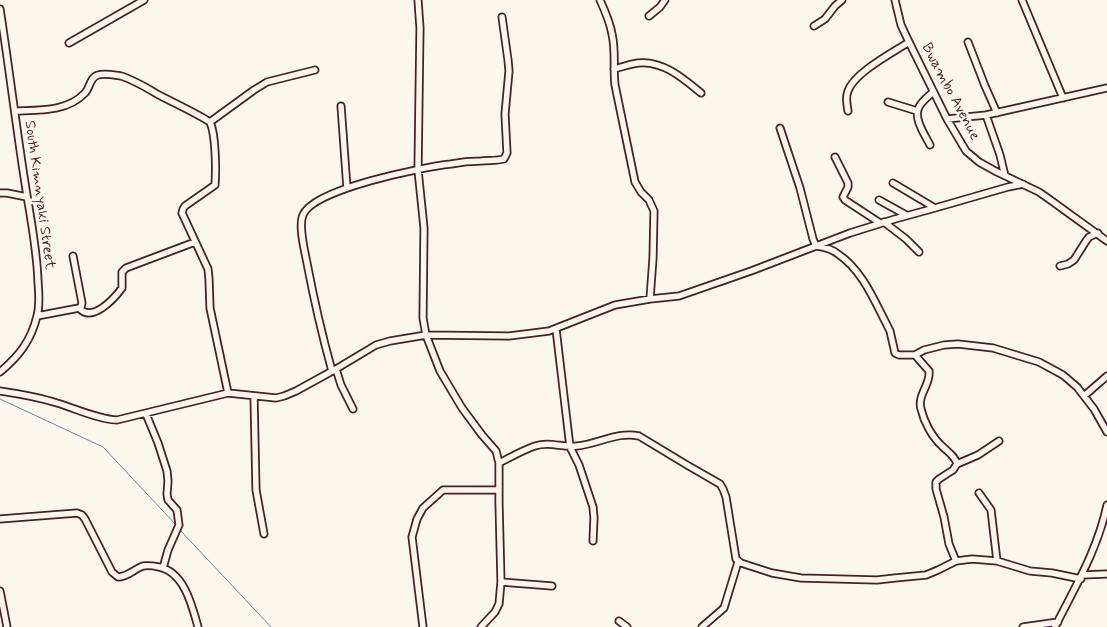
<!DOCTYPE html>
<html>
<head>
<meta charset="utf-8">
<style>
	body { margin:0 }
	canvas { display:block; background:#fbf7ec }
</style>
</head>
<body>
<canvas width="1107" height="627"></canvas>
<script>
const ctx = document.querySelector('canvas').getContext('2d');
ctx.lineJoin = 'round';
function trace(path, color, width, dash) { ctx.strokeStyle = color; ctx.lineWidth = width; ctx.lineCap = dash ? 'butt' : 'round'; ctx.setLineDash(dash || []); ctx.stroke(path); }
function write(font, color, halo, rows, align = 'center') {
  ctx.font = font + ' Mynerve,sans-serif'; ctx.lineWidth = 5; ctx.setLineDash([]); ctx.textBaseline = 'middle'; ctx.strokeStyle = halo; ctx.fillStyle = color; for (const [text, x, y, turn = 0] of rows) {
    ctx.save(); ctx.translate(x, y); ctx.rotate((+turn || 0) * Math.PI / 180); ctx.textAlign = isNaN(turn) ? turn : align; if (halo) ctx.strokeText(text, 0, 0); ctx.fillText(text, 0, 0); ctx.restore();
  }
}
const stream = new Path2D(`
	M0,399l103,48 74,79
	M179,529l92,98`);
const minor = new Path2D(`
	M418,0l2,28 -2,142 6,58 -1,90 3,17 14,36 22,37 20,27 14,16 3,12v40l2,79 -2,22 -4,8 -14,15
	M600,0c5,11 10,22 12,34 4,17 1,34 3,51l20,97 6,10 8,8 5,11 -1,47 -3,41
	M895,0l6,25 8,17 38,77 19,32 13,11 18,10 42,20 10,7 58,42
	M1022,0l41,98
	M0,9c9,58 16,117 25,174 5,33 12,65 13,99 1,11 2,23 -1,34 -6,25 -18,40 -37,56
	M649,16l11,-9 5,-7
	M814,26l11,-7 10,-13 7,-6
	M968,42l17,44 12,27
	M69,43l75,-43
	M614,69c8,-2 16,-5 24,-6 24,-3 45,15 63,30
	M888,102l29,9
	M341,106l6,82
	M15,111c24,-1 52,1 70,-18 5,-5 5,-16 13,-18 6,-2 16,0 23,1 13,4 26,12 38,19 17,9 35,17 51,27 6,13 6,49 5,63l-30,21 -2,3 -1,4 26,56 1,10 1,29 18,85
	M848,111c-1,-7 -3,-13 0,-20 6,-18 44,-38 61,-49
	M986,115l14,40 5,21
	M947,119l39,-4 121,-27
	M210,122l44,-32 13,-8 48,-12
	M780,128l20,60 13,51 3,7c8,1 16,3 22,8 24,16 36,46 49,71l3,6 5,22 4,2h16l9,-5 20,-5 14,-1 35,4 46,14 24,13 14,12 17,22 13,23
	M930,145c-5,-10 -17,-27 -11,-38 3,-6 10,-11 14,-15
	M835,157l13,26v4l-5,10 2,3 35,23
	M893,183l42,25
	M0,193h7l20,4
	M879,200l27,15
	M884,222l22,17 13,13
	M1060,266l8,-2 6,-4 12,-19 3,-4 9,-4
	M79,308c13,15 35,-9 43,-20v-16l4,-4 69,-26
	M37,316l42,-8 2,-1 1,-4 -9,-47
	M556,329l14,118 9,18 14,42 1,11 -1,23
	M915,355l14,16c2,13 -12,24 -8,38 3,13 11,28 21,37 6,6 13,10 15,18l-4,6 -14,9 -3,3v7l8,28 5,27 7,17
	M336,369l5,16 12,24
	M332,371c-10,-36 -18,-71 -25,-108 -2,-11 -9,-37 -4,-48 10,-26 120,-48 148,-51 10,-2 20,-3 30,-3 8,-1 15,0 23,-2l3,-6 -2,-39 4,-43 -1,-11 -6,-43
	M0,391c20,3 38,6 57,12 20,6 40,16 60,17l111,-27 48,5 8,-2 12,-5 40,-22 40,-24 14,-4 36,-6 83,1 40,-5 66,-26 35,-6 29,-3 72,-25 99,-38 45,-14 40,-11 73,-21 15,-3
	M254,396l2,94 8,44
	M1084,396l23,-20
	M146,414l12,29 9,28 1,10 -1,13 1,6 9,10 2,15 -11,25 -5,18
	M499,463c12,-6 24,-13 36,-17 15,-5 27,2 42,0 21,-2 41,-15 62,-10l48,29 33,19 3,5 3,8 10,62 5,4 31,10 29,5 76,2 18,-2 31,-3 12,-5 18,-9 16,-2 25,2 33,10 22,2 29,6
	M957,464l21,-9 21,-14
	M979,493l12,17 6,51
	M0,519l77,-6 5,2 3,4 27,53 6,5c10,0 16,-8 25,-11 5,-1 11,0 16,1 25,5 33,38 39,60
	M1082,575l25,-1
	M501,582l51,4
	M0,591l7,36
	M619,621l8,6
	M423,627l-11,-90 5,-18 6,-11 20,-18h56
	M702,627l22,-19 14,-46
	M1023,627l35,-5
	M1055,627c20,-40 43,-78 52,-122`);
const streetNames = [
	["Bwambo Avenue",950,92,62],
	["South Kimnyaki Street",39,195,82]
];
trace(stream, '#7582a0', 1);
trace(minor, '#4a1f2b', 9);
trace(minor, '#fbf7ec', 5.5);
write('15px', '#4a1f2b', '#fbf7ec', streetNames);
</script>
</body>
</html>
